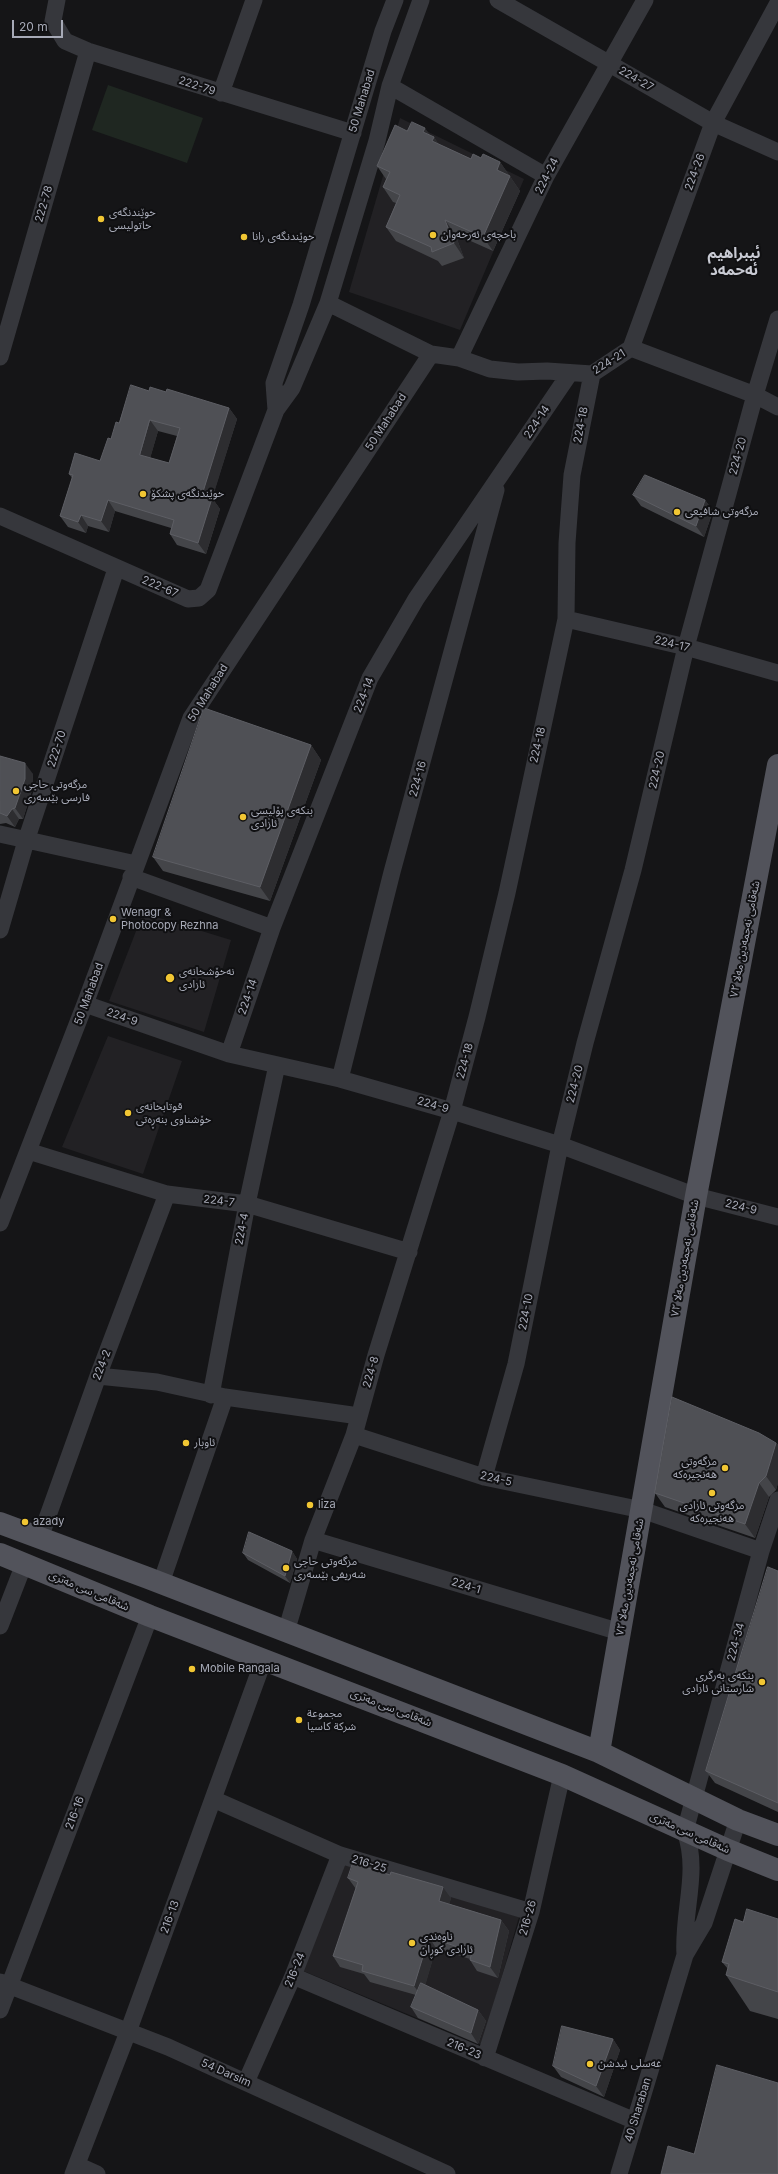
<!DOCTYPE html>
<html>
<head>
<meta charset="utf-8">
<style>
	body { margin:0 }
	#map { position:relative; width:778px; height:2174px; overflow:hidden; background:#151517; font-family:Inter,sans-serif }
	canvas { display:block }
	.scale { position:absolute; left:12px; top:20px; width:51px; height:18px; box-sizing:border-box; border:2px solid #a7aab7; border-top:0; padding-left:5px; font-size:12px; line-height:14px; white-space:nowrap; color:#a7aab7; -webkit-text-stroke:3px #101012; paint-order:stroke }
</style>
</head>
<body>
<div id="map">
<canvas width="778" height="2174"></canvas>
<div class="scale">20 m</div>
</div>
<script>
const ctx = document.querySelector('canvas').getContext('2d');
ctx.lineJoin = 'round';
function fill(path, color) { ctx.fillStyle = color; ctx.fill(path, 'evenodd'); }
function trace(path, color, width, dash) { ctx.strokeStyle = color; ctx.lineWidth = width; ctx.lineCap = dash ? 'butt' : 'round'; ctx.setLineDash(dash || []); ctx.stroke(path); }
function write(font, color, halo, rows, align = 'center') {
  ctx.font = font + ' Inter,"Noto Sans Arabic",sans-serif'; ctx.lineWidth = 4; ctx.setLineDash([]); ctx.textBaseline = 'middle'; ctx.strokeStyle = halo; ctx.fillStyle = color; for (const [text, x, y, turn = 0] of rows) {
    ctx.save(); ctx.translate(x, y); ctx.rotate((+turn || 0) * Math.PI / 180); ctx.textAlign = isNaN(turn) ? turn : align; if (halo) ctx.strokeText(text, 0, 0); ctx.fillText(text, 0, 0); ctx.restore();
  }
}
const built = new Path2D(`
	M400,118l124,61 -64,151 -111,-38z
	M143,913l88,27 -27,92 -95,-31z
	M108,1036l74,25 -39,113 -81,-27z
	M344,1862l175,55 -37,128 -181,-75z`);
const green = new Path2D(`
	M108,85l95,33 -16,45 -95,-33z`);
const minor = new Path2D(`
	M57,0l-4,21 12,20 23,10 265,82
	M498,0l215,123 65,29
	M390,86l156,90
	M221,93l33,-93
	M631,348l82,-225 65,-120
	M431,354l28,4 31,11 28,3 29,-1 45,3 39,-26 124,47 23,12
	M0,357l88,-306
	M459,358l87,-182 99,-176
	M276,410l-2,-27 27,-78 82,-274 12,-31
	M0,516l188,83 11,-1 9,-8 68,-180 16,-22 36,-85 49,-162 13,-55 31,-86
	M566,619l120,28 92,26
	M0,834l136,30
	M131,877l141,51
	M0,930l26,-89 90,-272
	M85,1004l144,50 111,25 112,32 108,34 136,51 82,21
	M229,1054l43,-126 98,-250 46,-79 154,-226
	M340,1079l52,-207 104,-382
	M28,1151l139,43 80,10 162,48
	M0,1223l85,-219 106,-286 240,-364 -103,-51
	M98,1376l59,6 68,15 134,19
	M211,1395l36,-191 30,-139
	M354,1435l130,42 158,33 119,41
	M484,1477l32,-113 44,-219 25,-102 48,-173 53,-223 69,-252 23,-76
	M40,1538l58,-162 69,-182
	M313,1540l307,92
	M161,1583l64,-186
	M0,1626l24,-62
	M286,1632l27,-92 41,-105 22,-80 76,-244 25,-94 30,-124 59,-274 1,-76 5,-68 20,-101
	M213,1799l127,56 191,57
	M685,1955c-3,-43 15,-83 0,-124l76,-280 17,-51
	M293,1976l342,145
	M0,1982l168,65 279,127
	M0,2010l150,-394
	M485,2058l46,-146 31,-137
	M246,2082l47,-106 47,-121
	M77,2165l20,9
	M73,2174l55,-142 136,-373
	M619,2174l66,-219 19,-32 34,-103`);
const major = new Path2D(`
	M0,1523l148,55 451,174 139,68 40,15
	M0,1554l150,62 412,159 166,75 50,20
	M599,1752l97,-556 82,-431`);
const wall = new Path2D(`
	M430,136l4,1 4,7 33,15 10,-1 19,4 20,29 -27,60 -38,-17 9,24 -22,8 -4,-5 -42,-20 -10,-14 10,-24 -3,-1 -10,-15 3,-8 -9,-13z
	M149,391l17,1 63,16 8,11 -25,79 8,11 -14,45 -29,-9 -7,-11 1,-6 -56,-17 -6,21 -21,-6 -2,7 -18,-6 -8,-11 12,-38 -3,-4 31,-13 19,-38zM158,431l19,5 -8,27 -19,-5z
	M633,495l72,5 8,11 -9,26 -63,-31z
	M311,745l10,15 -51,141 -107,-30 -10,-14z
	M0,756l33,18 -1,16 -9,29h-4l-4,8 -9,-4 -6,1z
	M776,1443l2,2v38l-2,7 -7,7 -14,41 -90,-31 -10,-14z
	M292,1551l5,8 -7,24 -42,-23 -5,-7z
	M778,1571v241l-63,-29 -9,-12z
	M390,1875l53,12 8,11 -2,6 52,16 8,11 -11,47 -21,-7 -7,-11v-1l-34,-11 -11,37 53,25 8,11 -8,23 -60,-26 -7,-11 5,-12 -46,-13 -6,-8 -24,-7 -7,-11 23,-67 -8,-11z
	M778,1919v100l-28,-8 -24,-36 2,-6 -6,-7 21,-40z
	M613,2039l7,11 -16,47 -43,-20 -8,-11z`);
const shadedWall = new Path2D(`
	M425,128l8,11 1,-2 10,15 -2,3 -19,-23z
	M500,162l20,29 -27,60 -10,-14 14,-67z
	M445,220l10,14 9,24 -10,-15z
	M229,408l8,11 -27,87 -8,-11z
	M150,420l8,11 -10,35 -8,-11z
	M212,498l8,11 -14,45 -8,-11z
	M108,500l7,11 -6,21 -8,-11z
	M705,500l8,11 -9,26 -8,-11z
	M81,515l7,11 -2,7 -8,-11z
	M311,745l10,15 -51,141 -10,-14z
	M25,763l8,11 -1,16 -9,29 -8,-11z
	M12,809l7,10 -4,8 -8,-11z
	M776,1443l2,2v38l-2,7 -10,-14z
	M759,1483l10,14 -14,41 -10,-14z
	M292,1551l5,8 -7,24 -5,-7z
	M443,1887l8,11 -4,14 -8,-11z
	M501,1920l8,11 -11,47 -8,-11z
	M429,1937l7,11 -14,49 -8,-11z
	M478,2010l8,11 -8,23 -7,-11z
	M613,2039l7,11 -16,47 -8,-11z`);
const building = new Path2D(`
	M412,122l13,6 -2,4 11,5 -2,4 39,18 2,-5 8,4 2,-4 17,8 -3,8 13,6 -27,61 -38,-17 9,23 -22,9 -1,-5 -45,-20 14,-32 -17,-8 7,-15 -13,-6 18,-41 12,6z
	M131,385l18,6 1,-4 16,5 1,-3 62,19 -27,87 10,3 -14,45 -28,-9 4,-14 -66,-20 -7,21 -20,-6 -3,7 -18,-6 13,-41 -4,-1 6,-21 25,8 8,-23 3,1 5,-17 3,1zM150,420l30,8 -11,35 -29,-8z
	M645,475l60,25 -9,26 -63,-31z
	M204,708l107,37 -51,142 -107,-30z
	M0,756l25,7v16l-10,29 -3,1 -5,7 -7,-3z
	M672,1397l87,36 17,10 -10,33 -7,7 -14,41 -90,-31z
	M249,1532l43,19 -7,25 -42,-23z
	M768,1567l10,4v232l-72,-32z
	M353,1863l37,12 1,-3 52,15 -4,14 62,19 -11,47 -20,-7 2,-8 -43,-15 -15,49 -52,-15 1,-6 -30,-9 25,-74 -10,-4z
	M747,1909l31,10v73l-52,-17 3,-11 -7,-2 13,-43 8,3z
	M421,1983l57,27 -7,23 -60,-26z
	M562,2026l51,13 -17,47 -43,-20z
	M717,2065l61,18v91h-117l7,-28 26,8z`);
const markers = [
	[101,219,4,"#f1c633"],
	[433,235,4,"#f1c633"],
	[244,237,4,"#f1c633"],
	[143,494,4,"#f1c633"],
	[677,512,4,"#f1c633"],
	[16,791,4,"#f1c633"],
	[243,817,4,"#f1c633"],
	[113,919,4,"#f1c633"],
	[170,978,5,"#f1c633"],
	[128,1113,4,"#f1c633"],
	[186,1443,4,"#f1c633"],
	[725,1468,4,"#f1c633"],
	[712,1493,4,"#f1c633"],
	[310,1505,4,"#f1c633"],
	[25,1522,4,"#f1c633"],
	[286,1568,4,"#f1c633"],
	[192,1669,4,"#f1c633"],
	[762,1682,4,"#f1c633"],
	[299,1720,4,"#f1c633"],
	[412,1943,4,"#f1c633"],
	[590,2064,4,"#f1c633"]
];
const streetNames = [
	["224-27",636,79,30],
	["222-79",197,86,18],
	["50 Mahabad",362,101,-73],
	["224-26",695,172,-70],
	["224-24",547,176,-63],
	["222-78",44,204,-74],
	["224-21",609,362,-32],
	["50 Mahabad",386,422,-57],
	["224-14",537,422,-56],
	["224-18",581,425,-79],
	["224-20",738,456,-75],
	["222-67",160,587,23],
	["224-17",672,644,14],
	["50 Mahabad",208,693,-58],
	["224-14",364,695,-68],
	["224-18",538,745,-77],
	["222-70",57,749,-72],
	["224-20",657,770,-77],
	["224-16",418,779,-74],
	["شەقامی نەجمەدین مەلا ٧٢",745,939,-79],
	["50 Mahabad",89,994,-70],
	["224-14",248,997,-71],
	["224-9",122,1017,19],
	["224-18",465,1061,-75],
	["224-20",575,1084,-76],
	["224-9",433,1105,16],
	["224-7",219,1201,7],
	["224-9",741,1207,14],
	["224-4",242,1229,-79],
	["شەقامی نەجمەدین مەلا ٧٢",685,1258,-80],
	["224-10",526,1312,-79],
	["224-2",102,1365,-69],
	["224-8",371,1372,-74],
	["224-5",496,1479,13],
	["شەقامی نەجمەدین مەلا ٧٢",630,1577,-80],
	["224-1",466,1586,17],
	["شەقامی سی مەتری",89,1591,23],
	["224-34",736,1642,-75],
	["شەقامی سی مەتری",391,1708,21],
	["216-16",75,1813,-69],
	["شەقامی سی مەتری",690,1833,24],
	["216-25",369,1864,17],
	["216-13",170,1917,-70],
	["216-26",528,1918,-74],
	["216-24",295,1970,-68],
	["216-23",464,2049,23],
	["54 Darsim",226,2073,24],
	["40 Sharaban",638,2110,-73]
];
const poiNames = [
	["خوێندنگەی",109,213],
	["خاتولیسی",109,226],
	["باخچەی ئەرخەوان",441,235],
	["خوێندنگەی زانا",252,237],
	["خوێندنگەی پشکۆ",151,494],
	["مزگەوتی شافیعی",685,512],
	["مزگەوتی حاجی",24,785],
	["فارسی بێسەری",24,798],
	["بنکەی پۆلیسی",251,811],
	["ئازادی",251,824],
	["Wenagr &",121,913],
	["Photocopy Rezhna",121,926],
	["نەخۆشخانەی",179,972],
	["ئازادی",179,985],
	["قوتابخانەی",136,1107],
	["خۆشناوی بنەڕەتی",136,1120],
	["ئاوبار",194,1443],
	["مزگەوتی",717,1462,"right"],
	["ھەنجیرەکە",717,1475,"right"],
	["liza",318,1505],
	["مزگه‌وتی ئازادی",712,1506,"center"],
	["هه‌نجیره‌که",712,1519,"center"],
	["azady",33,1522],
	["مزگەوتی حاجی",294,1562],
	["شەریفی بێسەری",294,1575],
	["Mobile Rangala",200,1669],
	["بنکەی بەرگری",754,1676,"right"],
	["شارستانی ئازادی",754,1689,"right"],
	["مجموعة",307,1714],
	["شرکة کاسیا",307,1727],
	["ناوەندی",420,1937],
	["ئازادی کوڕان",420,1950],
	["غەسلی ئیدشن",598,2064]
];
const districtNames = [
	["ئیبراهیم",734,253],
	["ئەحمەد",734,270]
];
fill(built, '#222124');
fill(green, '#1f2721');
trace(minor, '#36373c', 17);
trace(major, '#52535b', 22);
fill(wall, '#444549');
fill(shadedWall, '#2d2d30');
fill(building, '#4f5055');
trace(building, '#5d5e64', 1);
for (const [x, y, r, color] of markers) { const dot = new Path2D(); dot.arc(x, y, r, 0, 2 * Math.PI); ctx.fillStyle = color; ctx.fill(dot); trace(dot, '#101012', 1.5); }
write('11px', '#a7aab7', '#101012', streetNames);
write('11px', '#a7aab7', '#101012', poiNames, 'left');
write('bold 15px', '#c8cad3', '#101012', districtNames);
</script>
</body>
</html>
